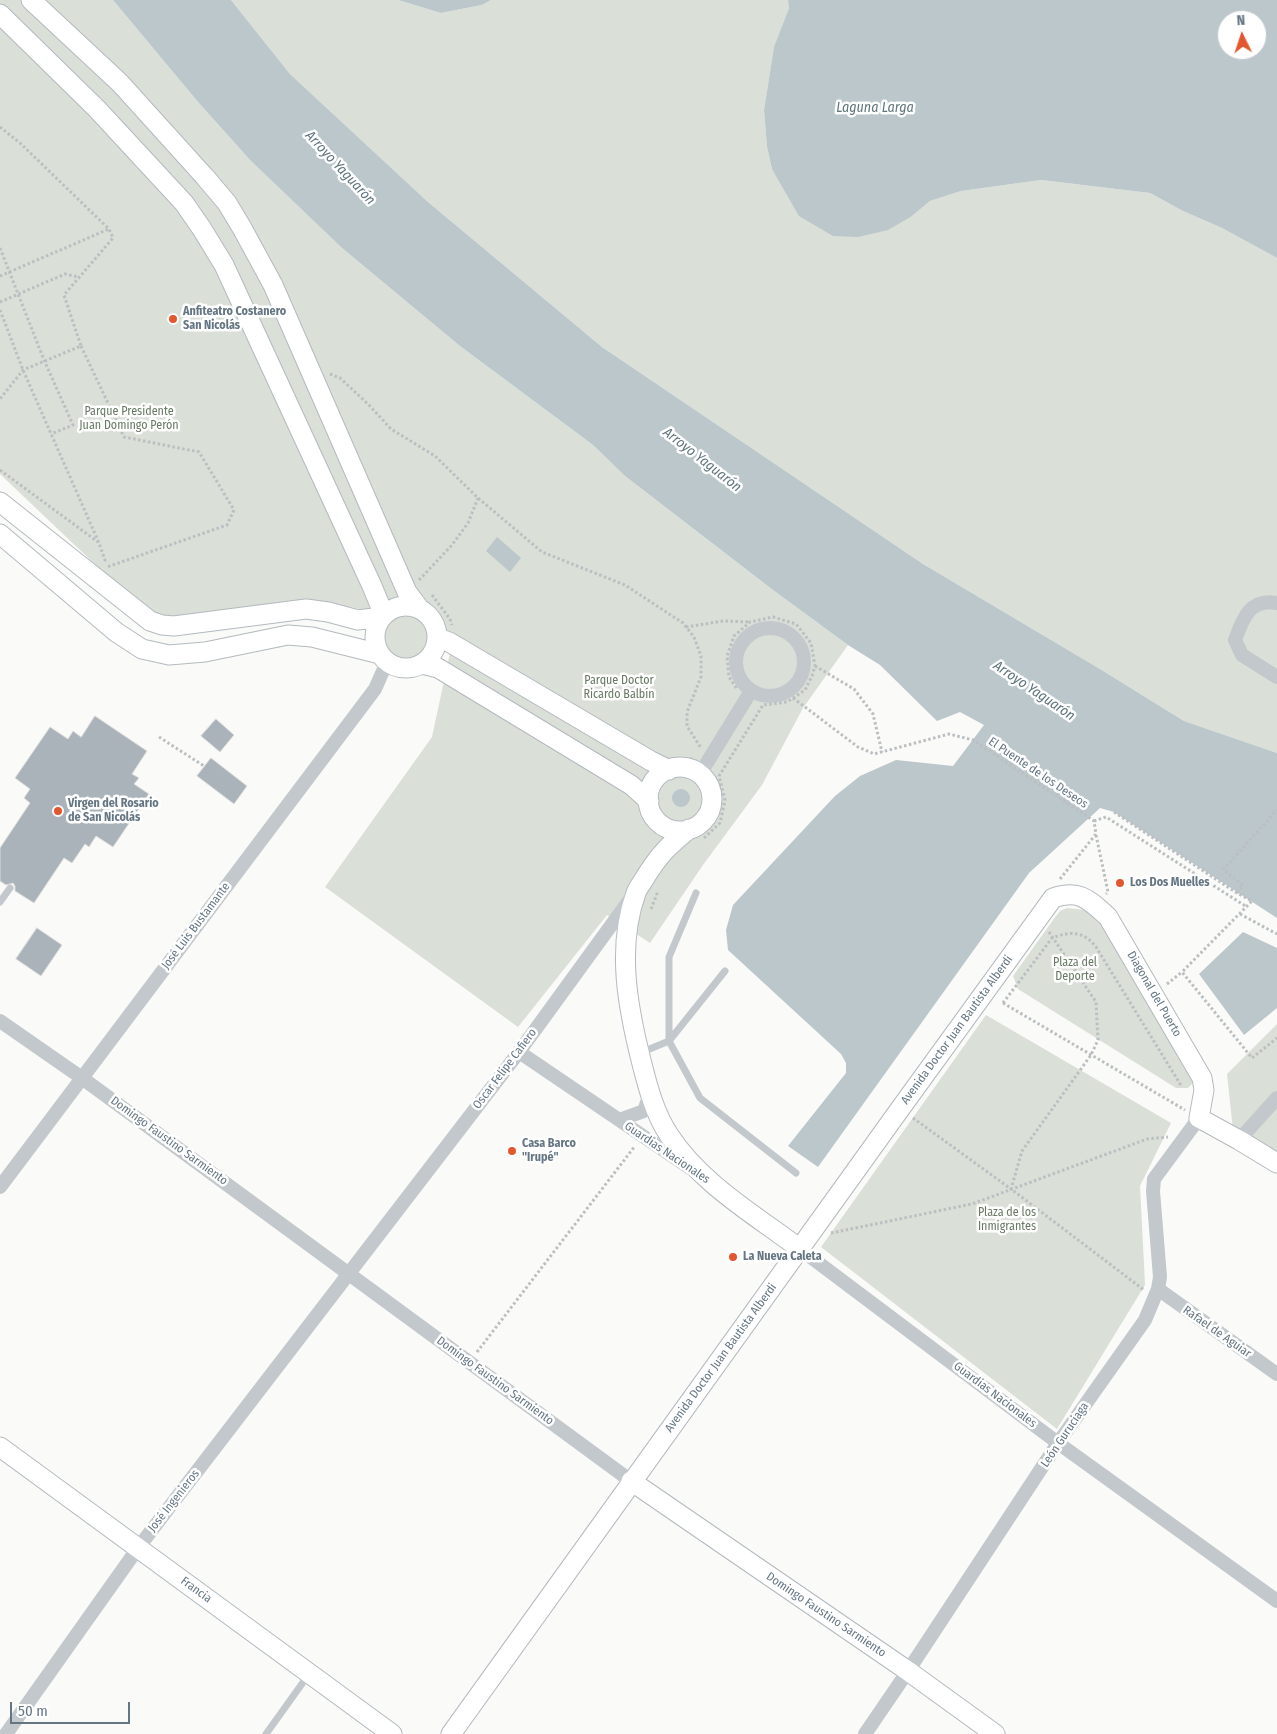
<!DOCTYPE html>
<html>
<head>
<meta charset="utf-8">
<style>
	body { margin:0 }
	#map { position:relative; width:1277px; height:1734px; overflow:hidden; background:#fafaf8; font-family:"Fira Sans Condensed",sans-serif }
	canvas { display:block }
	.north { position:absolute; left:1217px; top:10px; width:50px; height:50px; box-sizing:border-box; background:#fff; border:1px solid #c1c8cd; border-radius:50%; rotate:356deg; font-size:14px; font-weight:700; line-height:20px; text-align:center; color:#657683 }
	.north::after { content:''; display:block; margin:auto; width:18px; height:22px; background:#e4572e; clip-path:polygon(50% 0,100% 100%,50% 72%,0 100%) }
	.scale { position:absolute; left:10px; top:1702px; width:120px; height:22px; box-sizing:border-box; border:2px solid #657683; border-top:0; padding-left:6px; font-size:15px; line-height:18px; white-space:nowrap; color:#657683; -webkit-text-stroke:4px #fff; paint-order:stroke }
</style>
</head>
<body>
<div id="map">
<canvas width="1277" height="1734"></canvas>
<div class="north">N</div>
<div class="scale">50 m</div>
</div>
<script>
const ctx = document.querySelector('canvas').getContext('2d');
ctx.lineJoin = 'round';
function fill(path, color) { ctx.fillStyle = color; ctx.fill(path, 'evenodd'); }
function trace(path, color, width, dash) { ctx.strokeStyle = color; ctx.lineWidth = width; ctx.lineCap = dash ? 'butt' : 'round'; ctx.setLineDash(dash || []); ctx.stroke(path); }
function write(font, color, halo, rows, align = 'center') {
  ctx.font = font + ' "Fira Sans Condensed",sans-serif'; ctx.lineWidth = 5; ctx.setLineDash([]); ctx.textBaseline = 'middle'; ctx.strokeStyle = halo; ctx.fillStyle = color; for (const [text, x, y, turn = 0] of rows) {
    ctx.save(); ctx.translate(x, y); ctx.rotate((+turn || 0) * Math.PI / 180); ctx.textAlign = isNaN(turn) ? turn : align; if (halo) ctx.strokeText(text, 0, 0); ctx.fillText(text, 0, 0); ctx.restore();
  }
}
const green = new Path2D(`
	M0,0h113l85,102 53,59 91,87 118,98 133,99 32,31 148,114 75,55 -45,63 -41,77 -59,80 -53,78 -43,-28 -89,112 -193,-140 107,-150 22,-103 -24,-6c10,51 -72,32 -38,-10l-41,-11 -35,-1 -144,12 -31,-10 -141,-134z
	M231,0h167l43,13 41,-8 9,-5h297l1,8 -15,40 -10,62 3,37 5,22 140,47 18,-15 31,-10 80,-11 109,13 33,18 39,17 55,30v495l-93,-32 -84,-52 -177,-105 -321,-217 -174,-145 -138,-128z
	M1067,908l20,2 13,13 93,154 -1,7 -4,4h-12l-158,-99 -5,-13 40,-56 7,-9z
	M986,1015l185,108 -31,63 5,99 -88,144 -236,-182z
	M1277,1024v133l-44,-27 -6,-56z`);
const water = new Path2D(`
	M113,0h118l59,74 138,128 174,145 321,217 177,105 84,52 93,32v165l-163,-106 -14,-4 -71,65 -211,294 -30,-21 58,-73v-10l-5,-9 -113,-104 -2,-20 7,-25 102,-109 25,-20 36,-16 57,6 31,-41 -24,-13 -23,9 -57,-56 -32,-20 -75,-55 -148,-114 -32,-31 -133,-99 -118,-98 -91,-87 -53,-59z
	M398,0h93l-9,5 -41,8z
	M788,0h489v258l-55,-30 -39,-17 -33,-18 -109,-13 -80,11 -31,10 -18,15 -24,14 -30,7 -25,-1 -34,-20 -27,-47 -5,-22 -3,-37 10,-63 15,-39zM1227,20h30v30h-30z
	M497,537l24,21 -11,14 -24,-21z
	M672 798a9 9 0 1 1 18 0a9 9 0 1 1-18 0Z
	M1243,932l34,16v60l-33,27 -45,-61z`);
const building = new Path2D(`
	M95,716l52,35 -15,23 7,4 -5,6 15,10 -36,53 -17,-11 -7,11 -4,-3 -13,19 -8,-5 -30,45 -19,-12v-5l-2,-3 -7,2 -6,-4v-33l30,-45 -6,-5 6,-9 -15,-11 35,-51 18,12 5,-8 8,6z
	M216,719l18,16 -14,17 -19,-16z
	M211,758l36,28 -13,18 -37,-28z
	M37,928l25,17 -21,31 -25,-17z`);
const path = new Path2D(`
	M0,127l20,16 89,86 4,9 -49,57 17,51 -58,24 -23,29
	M0,248l44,112 29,65 -22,9
	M0,276l109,-47
	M0,302l65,-28 14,3
	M0,310l23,60 76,173 7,20
	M81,346l43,91 75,15 35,58 -7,15 -120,42
	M330,374l10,4 29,27 22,24 44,27 43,42 64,54 83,33 58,38 11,14 7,19v21l-14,35v14l14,22
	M0,470l98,72
	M419,580l33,-35 16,-22 10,-25
	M432,595l18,24 2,6
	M686,627l37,-6 26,1
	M815,666l39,23 19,25 9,38
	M793,698l65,49 16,7 75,-20 24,6 121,81
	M159,737l45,29
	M680,759h14
	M1114,812l123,81 15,8 -70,71 70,86 25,-20
	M1094,821l12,-4 141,90
	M1096,835l12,57 -2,2
	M704,838l16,-15 5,-23 -6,-24 44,-71 24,-3 18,-12 7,-14 3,-10 -4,-23 -15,-19 -23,-7 -23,5 -16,14 -7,20 2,21 8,12
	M1060,879l36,-45 -2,-13
	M1237,893l6,-8 -20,-15 54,-60
	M651,909l7,-18
	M1240,914l37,20
	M1049,932l47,70 2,38 -7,15 -69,96 -11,38 133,101
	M1167,984l15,-12
	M1003,1003l49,-65c18,-7 32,-7 44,9l86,140
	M1003,1003l182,107
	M913,1118l98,71
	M831,1233l141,-29 175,-65 21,-2
	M477,1352l158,-206`);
const lane = new Path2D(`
	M696,893l-27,64v84l56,-70
	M0,902l10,-14
	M640,1053l29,-12 31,57 96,75
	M266,1734l43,-60`);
const street = new Path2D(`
	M1277,603c-27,-5 -34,15 -42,37l7,15 35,22
	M736 662a34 34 0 1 1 68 0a34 34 0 1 1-68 0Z
	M700,774l51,-83
	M0,1021l82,57 549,403
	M519,1052l171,116
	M619,1120l25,-9 6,-17
	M1239,1140l38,-42
	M0,1187l375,-498 12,-27
	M800,1249l258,194 219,158
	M1158,1289l119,85
	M6,1734l132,-186 381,-496 112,-154
	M865,1734l43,-63 150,-228 87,-123 13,-31 2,-12 -7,-86 1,-12 45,-61`);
const secondary = new Path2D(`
	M31,0l89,83 85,94 22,26 15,25 31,57 134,307 12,16
	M0,14l97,95 87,94 18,26 22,36 148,321 12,29
	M0,502l150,119 12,4 12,1 132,-17 22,3 30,8 24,-3
	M0,534l116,98 26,17 27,6 36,-3 83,-17 24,2 68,17
	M375 637a31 31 0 1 1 62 0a31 31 0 1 1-62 0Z
	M438,638l11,4 202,119 18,9
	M422,664l16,4 193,117 18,16
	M648 799a32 32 0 1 1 64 0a32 32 0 1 1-64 0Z
	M689,829c-21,17 -29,25 -43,47 -3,6 -8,11 -10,17 -20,55 -8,116 6,171 6,24 13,50 27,71 31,48 86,80 131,114
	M0,1447l392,287
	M631,1481l277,190 87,63
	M451,1734l449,-625 153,-211c27,-9 36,2 55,19l94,161 2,12 -5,28 40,22 38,23`);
const markers = [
	[173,319,5,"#e4572e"],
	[58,811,5,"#e4572e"],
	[1120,883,5,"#e4572e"],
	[512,1151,5,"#e4572e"],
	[733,1257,5,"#e4572e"]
];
const poiNames = [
	["Anfiteatro Costanero",183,312],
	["San Nicolás",183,326],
	["Virgen del Rosario",68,804],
	["de San Nicolás",68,818],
	["Los Dos Muelles",1130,883],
	["Casa Barco",522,1144],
	["\"Irupé\"",522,1158],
	["La Nueva Caleta",743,1257]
];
const parkNames = [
	["Parque Presidente",129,412],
	["Juan Domingo Perón",129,426],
	["Parque Doctor",619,681],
	["Ricardo Balbín",619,695],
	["Plaza del",1075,963],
	["Deporte",1075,977],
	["Plaza de los",1007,1213],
	["Inmigrantes",1007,1227]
];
const streetNames = [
	["El Puente de los Deseos",1038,773,34],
	["José Luis Bustamante",196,926,-53],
	["Diagonal del Puerto",1154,994,60],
	["Avenida Doctor Juan Bautista Alberdi",957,1030,-54],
	["Oscar Felipe Cafiero",505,1069,-53],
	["Domingo Faustino Sarmiento",169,1141,36],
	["Guardias Nacionales",667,1153,34],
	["Rafael de Aguiar",1217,1332,35],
	["Avenida Doctor Juan Bautista Alberdi",721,1358,-54],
	["Domingo Faustino Sarmiento",495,1381,36],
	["Guardias Nacionales",995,1395,37],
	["León Guruciaga",1065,1435,-56],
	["José Ingenieros",174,1501,-52],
	["Francia",196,1590,36],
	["Domingo Faustino Sarmiento",826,1615,34]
];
const waterNames = [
	["Laguna Larga",875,108],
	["Arroyo Yaguarón",340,168,47],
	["Arroyo Yaguarón",702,460,38],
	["Arroyo Yaguarón",1034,691,34]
];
fill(green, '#dadfd7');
fill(water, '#bbc7cb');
fill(building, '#aab3b9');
trace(building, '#dcdcda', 1);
trace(secondary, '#b3babf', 21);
trace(path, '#bbbfc2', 3, [2.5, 2.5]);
trace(lane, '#c3c8cc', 7);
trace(street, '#c3c8cc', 14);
trace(secondary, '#fff', 19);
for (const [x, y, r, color] of markers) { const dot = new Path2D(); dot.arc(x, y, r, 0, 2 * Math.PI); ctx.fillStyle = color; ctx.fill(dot); trace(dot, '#fff', 2); }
write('bold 12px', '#657683', '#fff', poiNames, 'left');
write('12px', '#687a64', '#fff', parkNames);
write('12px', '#657683', '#fff', streetNames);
write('italic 14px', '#60757c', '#fff', waterNames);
</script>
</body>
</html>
